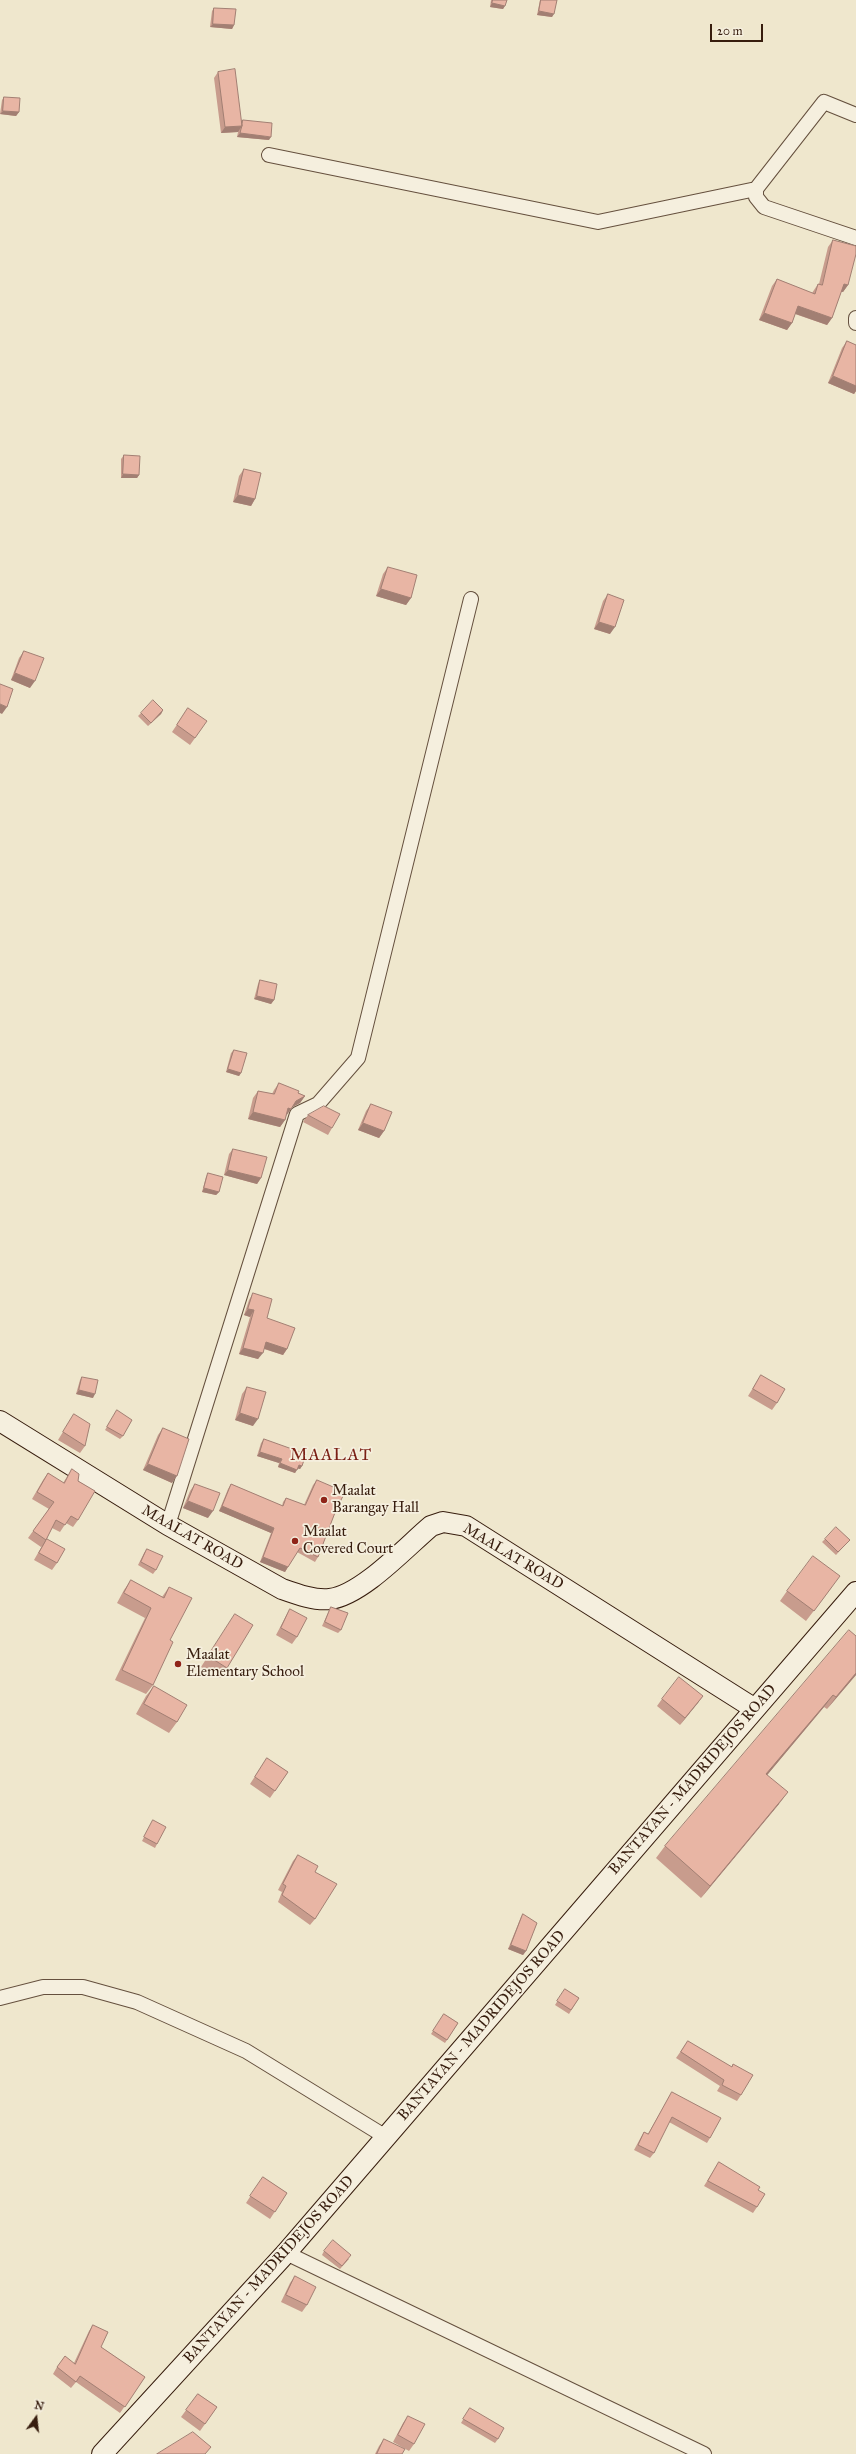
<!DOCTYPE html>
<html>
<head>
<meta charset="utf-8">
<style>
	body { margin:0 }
	#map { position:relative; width:856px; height:2454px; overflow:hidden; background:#efe7cd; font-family:"IM FELL Great Primer",serif }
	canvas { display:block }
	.north { position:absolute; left:16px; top:2398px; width:40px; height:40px; -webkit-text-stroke:3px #f5efde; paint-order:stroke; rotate:15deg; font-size:11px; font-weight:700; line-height:16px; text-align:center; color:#371d0e }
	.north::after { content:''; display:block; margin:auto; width:14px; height:18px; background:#371d0e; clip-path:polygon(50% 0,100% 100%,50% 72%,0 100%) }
	.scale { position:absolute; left:710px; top:24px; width:53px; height:18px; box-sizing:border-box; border:2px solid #371d0e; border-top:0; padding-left:5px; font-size:12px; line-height:14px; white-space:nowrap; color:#371d0e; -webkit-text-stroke:3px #f5efde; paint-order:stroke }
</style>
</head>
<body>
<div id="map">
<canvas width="856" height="2454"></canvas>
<div class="north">N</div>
<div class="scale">20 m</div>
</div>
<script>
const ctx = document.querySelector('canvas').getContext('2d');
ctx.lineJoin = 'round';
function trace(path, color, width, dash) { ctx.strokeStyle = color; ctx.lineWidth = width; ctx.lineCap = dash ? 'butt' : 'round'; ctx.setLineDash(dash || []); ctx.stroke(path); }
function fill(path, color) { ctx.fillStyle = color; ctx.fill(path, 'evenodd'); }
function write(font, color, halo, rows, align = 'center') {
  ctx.font = font + ' "IM FELL Great Primer",serif'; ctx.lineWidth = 3.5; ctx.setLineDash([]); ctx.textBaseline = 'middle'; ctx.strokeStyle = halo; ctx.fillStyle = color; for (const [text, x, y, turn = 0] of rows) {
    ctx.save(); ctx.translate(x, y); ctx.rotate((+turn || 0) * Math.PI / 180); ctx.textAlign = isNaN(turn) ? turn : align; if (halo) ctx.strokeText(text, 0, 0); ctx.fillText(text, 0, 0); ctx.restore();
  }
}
const street = new Path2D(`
	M856,115l-32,-13 -68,87v8l8,10 92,31
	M269,155l329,67 158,-33
	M856,318v5
	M168,1525l129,-411 21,-10 40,-46 113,-459
	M0,1998l43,-11h40l54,15 109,49 140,86
	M286,2253l418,201`);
const secondary = new Path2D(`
	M0,1421l168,104 114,64c14,5 33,12 48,10 32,-4 76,-52 101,-73l12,-4 23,4 289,183
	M102,2454l184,-201 570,-661`);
const wall = new Path2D(`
	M491,0h16l-4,9 -13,-2z
	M540,0h17l-5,17 -15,-2z
	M214,8l20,17 -2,4 -22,-2 2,-16z
	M218,72l24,50 1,-2 26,20 -32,-3 1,-5 -17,1 -7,-55z
	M4,97l15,15 -3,4 -16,-2 2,-14z
	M833,240l15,45 -5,7h-2l-9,26 -5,7 -32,-11 -3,9 -5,7 -28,-10 13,-34 5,-7 35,14 6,-9h1l9,-37z
	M847,341l9,4v46l-2,3 -26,-11 14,-35z
	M124,455l15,20 -2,3h-16v-19z
	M244,469l11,30 -4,7 -18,-4 6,-26z
	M388,567l23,31 -5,7 -30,-9 7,-22z
	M608,594l2,40 -16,-5 9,-28z
	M24,651l6,37 -19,-8 8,-22z
	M188,708l7,30 -5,7 -18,-13z
	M163,710l-2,4 -13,12 -10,-10 3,-3z
	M260,980l14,20 -3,4 -17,-5 4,-15z
	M234,1050l7,23 -2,3 -13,-4 5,-19z
	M279,1083l26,13 -5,7 -8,4 -6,9 -1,4 -5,7 -32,-8 5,-21 5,-7 14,3 2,-4z
	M371,1104l13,27 -5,7 -21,-8 8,-19z
	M308,1115l24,13 -4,7 -25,-13z
	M233,1149l28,29 -4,6 -33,-9 5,-21z
	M208,1173l11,19 -3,3 -14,-3 4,-15z
	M253,1293l14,25 20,31 -4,6 -19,-6 -6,10 -19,-5 11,-37 -6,-2 5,-15z
	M761,1375l16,28 -5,7 -24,-14z
	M82,1377l11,21 -17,-4 4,-14z
	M247,1387l6,39 -18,-6 7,-26z
	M117,1410l6,26 -3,3 -15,-9z
	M74,1414l11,32 -5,7 -22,-13z
	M163,1428l9,55 -29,-13 15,-35z
	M264,1439l38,27 -2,3 -3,-1 -2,5 -17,-6 1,-4 -22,-7 4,-13z
	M72,1469l6,12v39l-5,7 -7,-4 -6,9 -8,-4 -6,12 11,23 -5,7 -18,-10 8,-14 -1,1 -13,-9 21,-29 -17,-10 11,-19 5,-7 15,10z
	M317,1480l19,30 -18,47 -3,5 -18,-10 -12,20 -25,-10 11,-29 -52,-22 9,-22 3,-5 51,22 1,-4 3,-4 18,7 9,-20z
	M195,1484l13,34 -25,-10 7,-17z
	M825,1539l25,1 -3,3 -11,12 -14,-13z
	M147,1549l9,21 -3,4 -15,-9 6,-12z
	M131,1580l31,17 7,-10 -16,98 -7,9 -31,-14 30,-62 -28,-15 7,-13z
	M832,1587l-26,34 -26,-20 7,-10z
	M331,1607l10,23 -3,3 -16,-7 7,-15z
	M290,1609l7,28 -5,7 -16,-9 10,-19z
	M235,1614l-8,54 -7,10 -19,-11 27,-42z
	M856,1636v39l-29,34 -3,-2 -57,68 12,29 -78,94 -45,-40 9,-12z
	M154,1686l23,36 -8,11 -33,-19 10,-18z
	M703,1696l-23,29 -23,-19 5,-7z
	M267,1758l21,14 -18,26 -20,-14z
	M153,1820l4,24 -2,4 -13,-7z
	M298,1855l17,17v47l-5,6 -32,-23 4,-10 -4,-2 15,-29z
	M523,1914l3,37 -3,4 -15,-6 13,-32z
	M565,1989l14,9 -10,16 -14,-9z
	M444,2014l14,9 -13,20 -14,-9z
	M688,2041l53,54 -4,6 -20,-10 3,-5 -44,-28z
	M672,2092l38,46 -3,5 -38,-21 -15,31 -4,5 -16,-8 7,-13 3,-5 4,2 21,-37z
	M719,2162l39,28 -1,17 -4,6 -49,-27z
	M263,2177l24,16 -17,26 -24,-16z
	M324,2251l25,8 -9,10 -18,-14z
	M295,2276l12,29 -5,7 -21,-10 9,-19z
	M93,2325l8,22 44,30 -25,36 -44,-31 -5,6 -18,-14 4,-7 17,-4 15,-32z
	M198,2394l19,13 -17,24 -19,-14z
	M470,2408l28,31 -3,4 -34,-20z
	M408,2416l6,28 -5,7 -16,-9 10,-19z
	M384,2439l18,15h-27l4,-8z`);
const shadedWall = new Path2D(`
	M492,3l13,3 -2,3 -13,-2z
	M539,11l15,3 -2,3 -15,-2z
	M213,24l21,1 -2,4 -22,-2z
	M3,111l16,1 -3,4 -16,-2z
	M242,126l-4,6 -17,1 4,-6z
	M240,133l31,4 -2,3 -32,-3z
	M844,284l4,1 -5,7 -4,-1z
	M798,306l34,12 -5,7 -34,-12z
	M764,313l28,10 -5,7 -28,-10z
	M833,376l23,10v5l-2,3 -26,-11z
	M123,474l16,1 -2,3h-16z
	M238,495l17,4 -4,7 -18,-4z
	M381,589l30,9 -5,7 -30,-9z
	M599,622l16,5 -5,7 -16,-5z
	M15,673l20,8 -5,7 -19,-8z
	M0,704l7,3 -5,7 -2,-1z
	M163,710l-2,4 -13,12 3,-3z
	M257,996l17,4 -3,4 -17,-5z
	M228,1069l13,4 -2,3 -13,-4z
	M305,1096l-5,7 -9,5 5,-7z
	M288,1108l3,1 -5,7z
	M253,1112l32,8 -5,7 -32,-8z
	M363,1123l21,8 -5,7 -21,-8z
	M228,1170l33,8 -4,6 -33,-9z
	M204,1188l15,4 -3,3 -14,-3z
	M248,1309l6,1 -4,7 -6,-2z
	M266,1342l21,7 -4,6 -21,-7z
	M243,1348l20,5 -5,6 -19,-5z
	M79,1390l16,4 -2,4 -17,-4z
	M240,1413l18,6 -5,7 -18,-6z
	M260,1452l22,7 -3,4 -22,-7z
	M280,1463l17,7 -2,3 -17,-6z
	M148,1464l29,12 -5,7 -29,-13z
	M299,1465l3,1 -2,3 -4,-1z
	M188,1501l25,10 -5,7 -25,-10z
	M222,1506l52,22 -3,5 -52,-22z
	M263,1557l25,10 -3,5 -25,-10z
	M856,1673v2l-29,34 9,-12z
	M833,1695l-9,12 -66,79 8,-12z
	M703,1696l-5,7 -18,22 5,-7z
	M788,1792l-9,12 -78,94 9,-12z
	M511,1945l15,6 -3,4 -15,-6z`);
const building = new Path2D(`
	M493,0h14l-2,6 -13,-3z
	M541,0h16l-3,14 -15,-3z
	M214,8l22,1 -2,16 -21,-1z
	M235,69l7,57 -17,1 -7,-55z
	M4,97l16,1 -1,14 -16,-1z
	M243,120l29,3 -1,14 -31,-4 1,-4 1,-3v-2z
	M833,240l23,6v8l-8,31 -4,-1 -12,34 -34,-12 -6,17 -28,-10 13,-34 38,15 3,-10 4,1z
	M847,341l9,4v41l-23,-10z
	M124,455l16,1 -1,19 -16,-1z
	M244,469l17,4 -6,26 -17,-4z
	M388,567l29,8 -6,23 -30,-9z
	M608,594l16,6 -9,27 -16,-5z
	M24,651l20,7 -9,23 -20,-8z
	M0,684l13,5 -6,18 -7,-3z
	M153,700l10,10 -12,13 -10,-10z
	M188,708l19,13 -12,17 -18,-13z
	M260,980l17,4 -3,16 -17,-4z
	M234,1050l13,3 -6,20 -13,-4z
	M279,1083l20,8 -1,2 7,3 -9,5 -5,8 -3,-1 -3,12 -32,-8 5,-21 16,3z
	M371,1104l21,8 -8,19 -21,-8z
	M324,1106l16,8 -8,14 -24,-13z
	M233,1149l34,8 -6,21 -33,-8z
	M208,1173l15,4 -4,15 -15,-4z
	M253,1293l19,6 -5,19 28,10 -8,21 -21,-7 -3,11 -20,-5 11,-38 -6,-1z
	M761,1375l24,14 -8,14 -24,-14z
	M82,1377l16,3 -3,14 -16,-4z
	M247,1387l19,5 -8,27 -18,-6z
	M117,1410l15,10 -9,16 -16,-9z
	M74,1414l16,10 -5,22 -22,-14z
	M163,1428l26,11 -12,37 -29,-12z
	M264,1439l42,15 -4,12 -3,-1 -2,5 -17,-7 2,-4 -22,-7z
	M72,1469l7,5 -1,7 17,10 -17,29 -7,-4 -6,9 -9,-5 -10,20 -13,-9 21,-29 -17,-10 11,-19 16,10z
	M317,1480l28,12 -9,18 -18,47 -18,-9 -12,19 -25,-10 11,-29 -52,-22 9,-22 52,22 3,-8 19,7z
	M195,1484l25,9 -7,18 -25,-10z
	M836,1527l14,13 -12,12 -13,-13z
	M47,1539l18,10 -8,14 -18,-10z
	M147,1549l16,7 -7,14 -15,-8z
	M813,1556l27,20 -26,35 -27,-20z
	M131,1580l33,18 5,-11 23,11 -22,42 3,2 -20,43 -31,-15 29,-62 -27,-15z
	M331,1607l17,6 -7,17 -16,-8z
	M290,1609l17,9 -10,19 -16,-9z
	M235,1614l18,11 -26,43 -19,-12z
	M849,1630l7,6v37l-20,24 -3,-2 -67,79 22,18 -78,94 -45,-40z
	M679,1677l24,19 -18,22 -23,-19z
	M154,1686l33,19 -10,17 -33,-18z
	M267,1758l21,14 -13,19 -20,-14z
	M153,1820l13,7 -9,17 -13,-7z
	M298,1855l20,11 -3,6 22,12 -22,35 -33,-24 4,-9 -3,-2z
	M523,1914l14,9 -11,28 -15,-6z
	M565,1989l14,9 -8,12 -14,-9z
	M444,2014l14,9 -11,17 -14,-9z
	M688,2041l44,26 1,-3 20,11 -12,20 -19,-10 2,-5 -43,-28z
	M672,2092l49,26 -11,20 -38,-21 -18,36 -16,-8 6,-13 4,2z
	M719,2162l41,25 -2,3 7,4 -8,13 -49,-26z
	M263,2177l24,16 -12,19 -25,-16z
	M333,2240l18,15 -9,11 -18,-15z
	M295,2276l21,11 -9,18 -21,-10z
	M93,2325l15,7 -7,15 44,30 -20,30 -45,-31 -4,6 -19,-15 8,-11 10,8z
	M198,2394l19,13 -12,17 -19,-14z
	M470,2408l34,20 -6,11 -35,-20z
	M408,2416l17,8 -11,20 -16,-9z
	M193,2432l18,15 -6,7h-48z
	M384,2439l21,10 -3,5h-25z`);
const markers = [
	[324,1500,4,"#8f2418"],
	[295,1541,4,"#8f2418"],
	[178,1664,4,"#8f2418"]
];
const poiNames = [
	["Maalat",332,1491],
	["Barangay Hall",332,1508],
	["Maalat",303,1532],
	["Covered Court",303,1549],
	["Maalat",186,1655],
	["Elementary School",186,1672]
];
const streetNames = [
	["MAALAT ROAD",192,1538,30],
	["MAALAT ROAD",513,1557,31],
	["BANTAYAN - MADRIDEJOS ROAD",693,1780,-49],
	["BANTAYAN - MADRIDEJOS ROAD",482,2026,-49],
	["BANTAYAN - MADRIDEJOS ROAD",269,2270,-48]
];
const quarterNames = [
	["MAALAT",331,1456]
];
trace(street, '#65503e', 16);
trace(secondary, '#371d0e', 22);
trace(street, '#f5efde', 14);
trace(secondary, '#f5efde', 20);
fill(wall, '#c89c8d');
fill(shadedWall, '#a27f73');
fill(building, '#e8b5a4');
trace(building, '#a27f73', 1);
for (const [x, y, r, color] of markers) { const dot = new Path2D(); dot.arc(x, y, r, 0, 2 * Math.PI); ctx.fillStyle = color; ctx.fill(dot); trace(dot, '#f5efde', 1.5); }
write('15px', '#371d0e', '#f5efde', poiNames, 'left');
write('15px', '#371d0e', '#f5efde', streetNames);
ctx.letterSpacing = '1px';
write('17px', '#7a1f14', '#f5efde', quarterNames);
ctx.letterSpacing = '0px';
</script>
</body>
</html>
